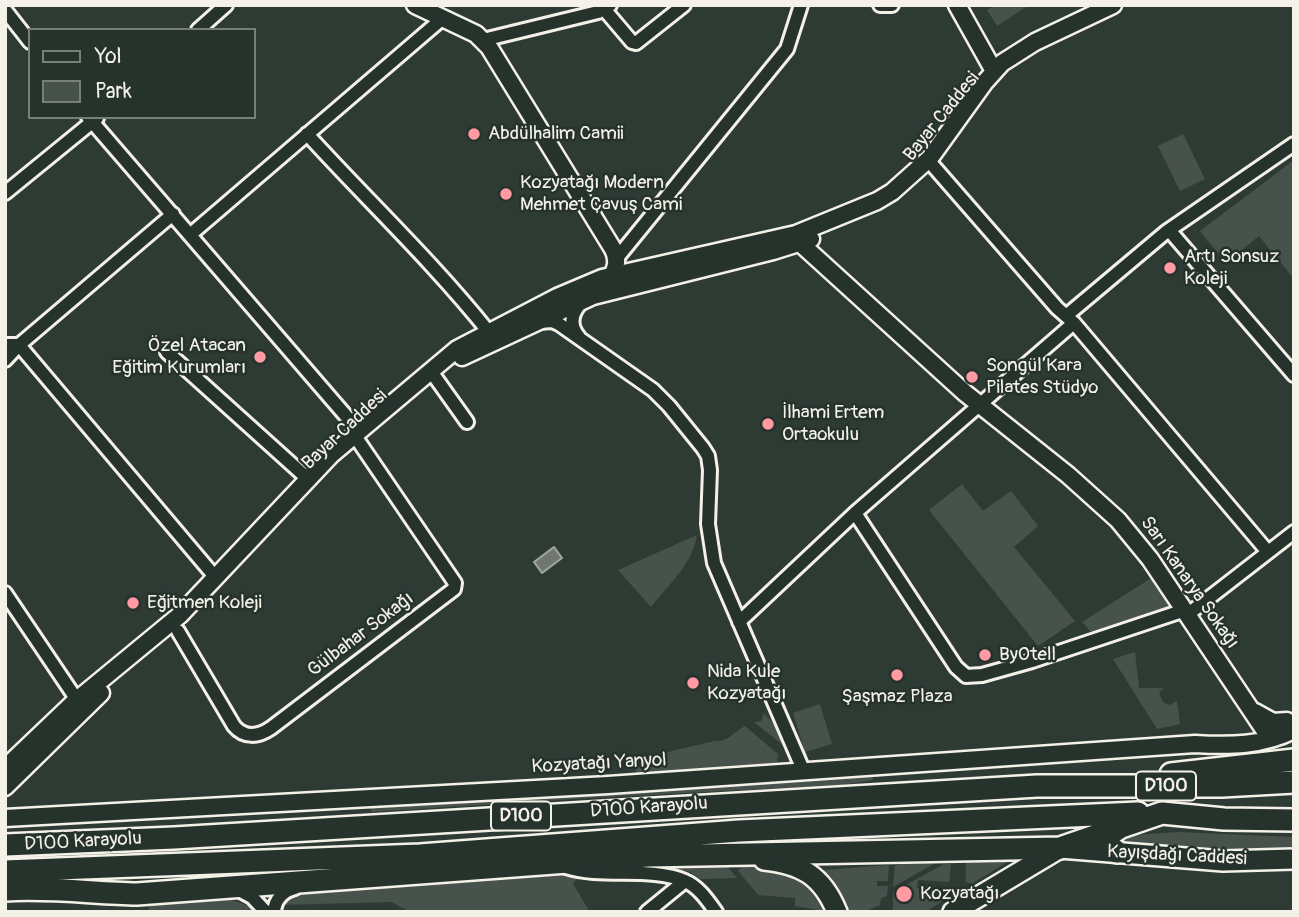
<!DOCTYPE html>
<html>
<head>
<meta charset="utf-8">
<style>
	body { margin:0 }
	#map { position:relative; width:1299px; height:917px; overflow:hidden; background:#2e3b34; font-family:Pangolin,sans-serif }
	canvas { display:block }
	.frame { position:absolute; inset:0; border:7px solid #f4f1e8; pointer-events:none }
	.legend { position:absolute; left:28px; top:28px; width:228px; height:91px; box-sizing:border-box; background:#26332d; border:2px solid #787f78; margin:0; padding:9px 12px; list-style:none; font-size:21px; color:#f4f1e8 }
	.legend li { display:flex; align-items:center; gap:14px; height:35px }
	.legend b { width:35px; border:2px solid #787f78 }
</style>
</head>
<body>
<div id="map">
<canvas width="1299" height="917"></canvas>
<div class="frame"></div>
<ul class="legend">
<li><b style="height:9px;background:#26332d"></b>Yol</li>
<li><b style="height:19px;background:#48524c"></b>Park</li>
</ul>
</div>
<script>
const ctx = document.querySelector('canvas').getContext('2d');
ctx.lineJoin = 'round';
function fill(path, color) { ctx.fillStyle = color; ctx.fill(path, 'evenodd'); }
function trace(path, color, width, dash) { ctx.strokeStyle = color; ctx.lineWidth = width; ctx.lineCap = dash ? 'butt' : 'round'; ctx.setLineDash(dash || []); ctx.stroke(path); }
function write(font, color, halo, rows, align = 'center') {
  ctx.font = font + ' Pangolin,sans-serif'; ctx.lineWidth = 5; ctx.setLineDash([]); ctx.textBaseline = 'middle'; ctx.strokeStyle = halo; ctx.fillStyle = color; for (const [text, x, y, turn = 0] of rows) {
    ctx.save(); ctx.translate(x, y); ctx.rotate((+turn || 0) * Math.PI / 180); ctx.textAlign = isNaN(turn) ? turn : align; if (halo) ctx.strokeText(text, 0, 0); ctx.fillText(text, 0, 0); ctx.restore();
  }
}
const green = new Path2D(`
	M995,5h30l1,2 -29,19 -10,-16z
	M1183,134l22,45 -25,12 -22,-45z
	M1294,160v119l-35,-43 -33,27 -26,-32z
	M962,484l21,27 28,-20 27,35 -24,21 61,74 -37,25 -109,-136z
	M697,535c-4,28 -29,51 -46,72l-33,-37z
	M1153,577l18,30 -79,26 -10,-11z
	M1135,652l4,36h24l-4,5 4,9 6,3 8,-4 3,23 -23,5 -44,-70z
	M820,704l12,40 -27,8 -12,-39z
	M763,713l16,15 7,17 -1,2 -31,-25 8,-1z
	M745,726l33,28 -2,14 -137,9 -8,-15 1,-6 21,2 6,-4 56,-13c14,1 18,-9 30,-15z
	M872,771l1,9 -31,5 -236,12 -235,15v-5l36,-4 384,-23z
	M1177,832l117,5v11c-59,4 -117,2 -176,-1l1,-11z
	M1011,860l-40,24 -5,-2v-20z
	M937,862l-44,25 2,-22z
	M677,863l50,3 10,12 -36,1 -11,-7 -14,-3z
	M944,864h7l-2,18 -31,-2 -1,8 30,2 1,8 -23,14h-32v-20z
	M889,865l-1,16h-11v5h11l-1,10 -6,2 -1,7 -16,7h-17l-14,-30 -10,-12z
	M742,866l45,4 24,13 15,25 -3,3 -28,-5v-8l-37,-3 -20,-24z
	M581,872l-8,12 17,28h-180l-18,-10 -113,3 8,-15 29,-9z
	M231,900l18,6 8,6h-109l1,-8z`);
const water = new Path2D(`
	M554,547l8,11 -20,15 -8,-11z`);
const street = new Path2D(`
	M880,5h12
	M604,9l28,33 4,1 48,-38
	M5,10l25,32
	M198,30l28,-25
	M483,40l115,-28 12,-7
	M88,117l271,314
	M307,134c60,66 125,127 181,197l7,5
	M928,160l129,148 17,15 194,229
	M5,193l92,-75
	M1169,230l125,145
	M191,234l252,-216
	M617,258l170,-209 14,-44
	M1066,316l100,-84 128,-88
	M539,322l13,-1 7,3 94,66 16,16 34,42 5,8 2,14 -2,54 6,39 90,209
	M579,337c-11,-12 -7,-26 4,-36
	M5,345h14l197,233
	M167,352l141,127
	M5,360l14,-15 154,-131
	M435,377l32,45
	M855,513l101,154 10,9 16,-1 50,-14 153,-51
	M5,593l72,107
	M1187,615l107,-83
	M739,622l116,-109 213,-185
	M178,631l56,95c10,12 24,11 37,2l183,-139 1,-6 -96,-141
	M566,867c37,12 84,-1 119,14 14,6 23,20 31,31
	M237,889l15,8 14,15
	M274,912c1,-13 9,-21 21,-24
	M647,912l38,-31`);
const secondary = new Path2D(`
	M415,5l61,29 13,13 124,202c6,12 3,22 -5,32
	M957,5l37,66
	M797,236l3,7 165,150 103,82 50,45 32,39 115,172 8,4h9
	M462,357l131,-61 180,-45 38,-12
	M1255,712l18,10 14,-1
	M5,768l67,-64 108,-89 151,-160 126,-106 100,-52 45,-19 194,-44 81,-33 15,-9 38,-34 54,-75 18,-20 33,-21 78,-37
	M5,787l96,-94
	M5,818l603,-33 587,-41c34,2 68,2 99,-14`);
const primary = new Path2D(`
	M764,860c37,4 58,15 73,52
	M953,912l107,-64 163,13 71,-2`);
const highway = new Path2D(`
	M1171,774l123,-14
	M5,845l169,-7 863,-52h185l72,-4
	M1117,852l-10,-8 2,-9 12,-8
	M5,871l415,-16 319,-24 399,-18
	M5,890c44,-3 88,3 132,4l511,-38 412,-8 102,-35 62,6 70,1`);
const markers = [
	[474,134,7,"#ff9aa2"],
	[506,194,7,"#ff9aa2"],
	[1170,268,7,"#ff9aa2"],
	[260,357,7,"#ff9aa2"],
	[972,377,7,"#ff9aa2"],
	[768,424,7,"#ff9aa2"],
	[133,603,7,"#ff9aa2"],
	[985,655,7,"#ff9aa2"],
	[897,675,7,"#ff9aa2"],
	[693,683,7,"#ff9aa2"],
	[904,894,9,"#ff9aa2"]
];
const shields = [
	[1166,786,60],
	[521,816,60]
];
const shieldNames = [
	["D100",1166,786],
	["D100",521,816]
];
const streetNames = [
	["Bayar Caddesi",942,117,-51],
	["Bayar Caddesi",345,430,-43],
	["Sarı Kanarya Sokağı",1189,583,55],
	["Gülbahar Sokağı",361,635,-37],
	["Kozyatağı Yanyol",599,764,-3],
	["D100 Karayolu",649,808,-4],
	["D100 Karayolu",83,842,-3],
	["Kayışdağı Caddesi",1177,856,3]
];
const poiNames = [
	["Abdülhalim Camii",488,134],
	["Kozyatağı Modern",520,183],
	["Mehmet Çavuş Cami",520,205],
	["Artı Sonsuz",1184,257],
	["Koleji",1184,279],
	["Özel Atacan",246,346,"right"],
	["Eğitim Kurumları",246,368,"right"],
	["Songül Kara",986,366],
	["Pilates Stüdyo",986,388],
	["İlhami Ertem",782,413],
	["Ortaokulu",782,435],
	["Eğitmen Koleji",147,603],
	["ByOtell",999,655],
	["Nida Kule",707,672],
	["Kozyatağı",707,694],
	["Şaşmaz Plaza",897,697,"center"],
	["Kozyatağı",920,894]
];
fill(green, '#48524c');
fill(water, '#6f7770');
trace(water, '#a4a8a0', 2);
trace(street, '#f4f1e8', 18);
trace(secondary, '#f4f1e8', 21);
trace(primary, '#f4f1e8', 24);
trace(highway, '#f4f1e8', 26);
trace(street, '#26332d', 12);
trace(secondary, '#26332d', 16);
trace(primary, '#26332d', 19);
trace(highway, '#26332d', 21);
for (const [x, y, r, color] of markers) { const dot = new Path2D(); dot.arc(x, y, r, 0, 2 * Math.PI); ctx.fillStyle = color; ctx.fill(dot); trace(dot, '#26332d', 2.5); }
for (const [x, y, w] of shields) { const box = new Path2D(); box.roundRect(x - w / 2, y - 14.5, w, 29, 5); ctx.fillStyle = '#26332d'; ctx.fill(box); trace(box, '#f4f1e8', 2); }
write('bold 18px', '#f4f1e8', null, shieldNames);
write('19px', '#f4f1e8', '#26332d', streetNames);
write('19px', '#f4f1e8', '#26332d', poiNames, 'left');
</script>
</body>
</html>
